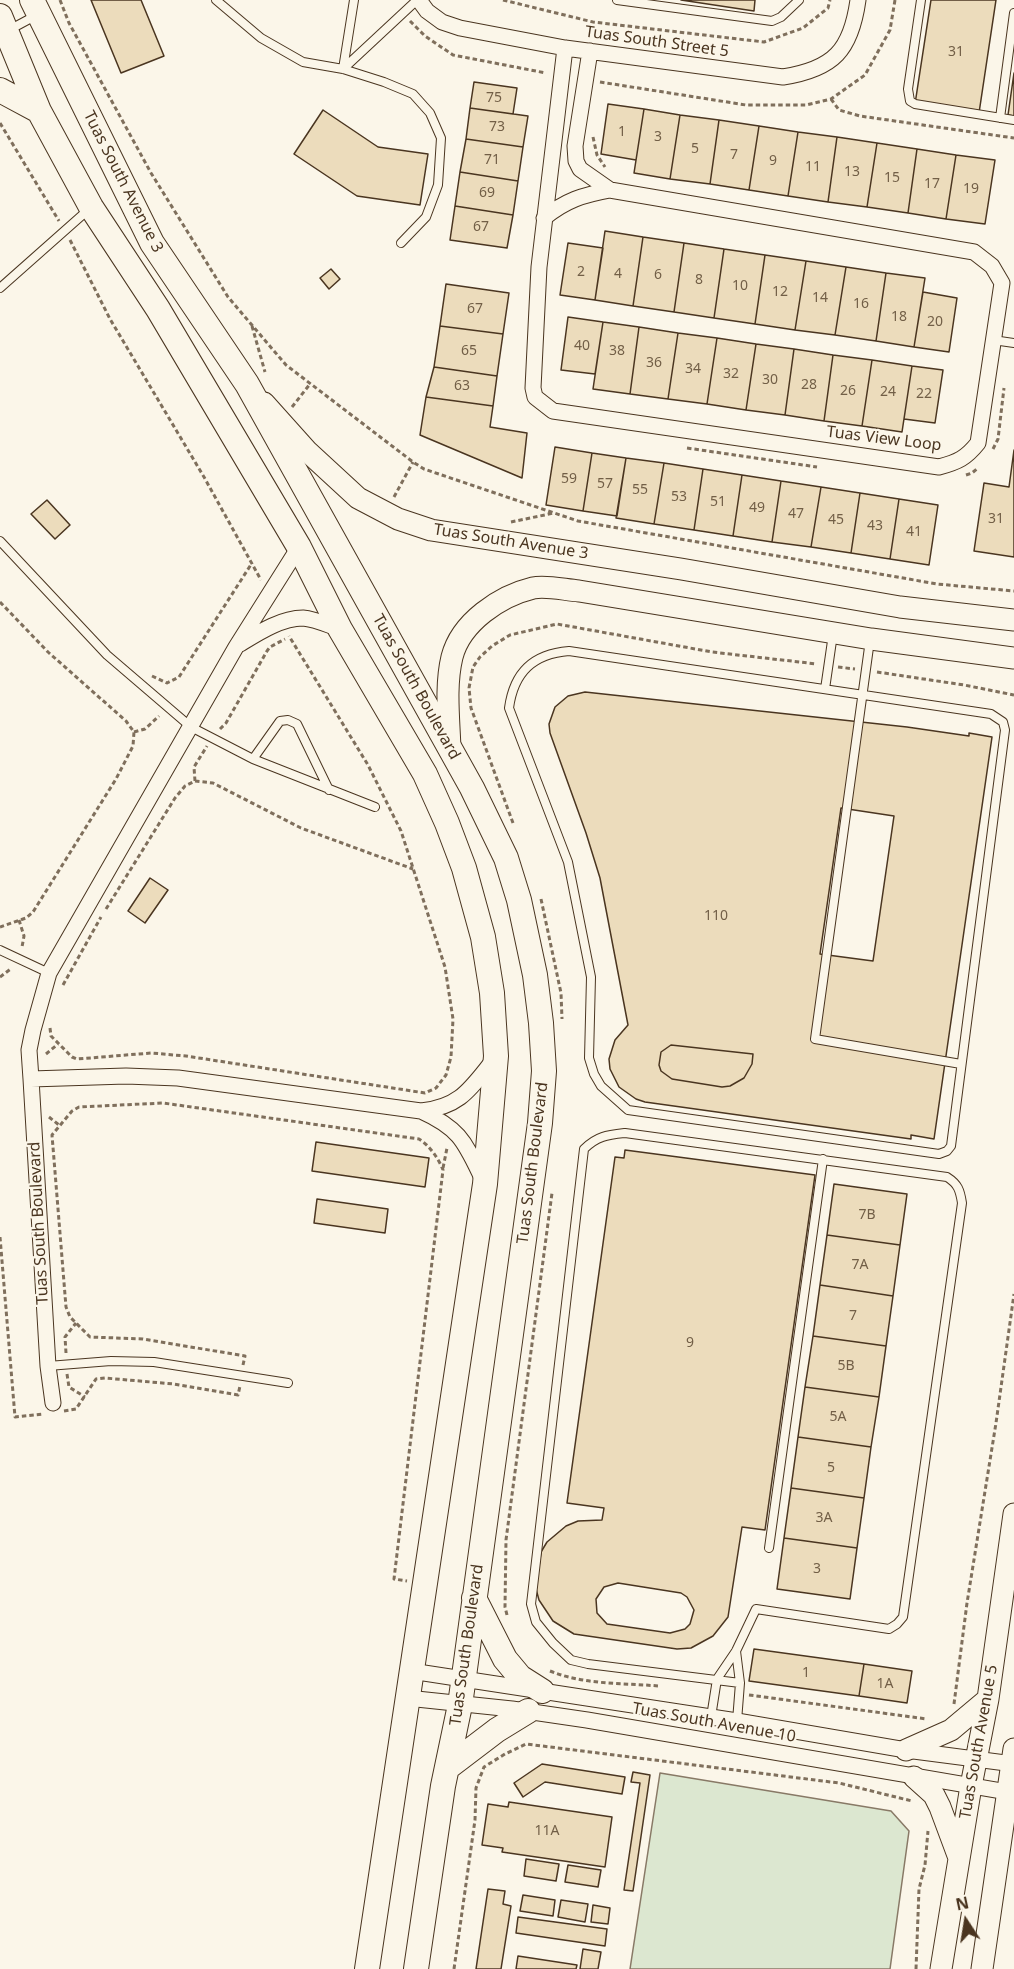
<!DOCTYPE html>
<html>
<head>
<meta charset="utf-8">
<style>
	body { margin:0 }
	#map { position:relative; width:1014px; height:1969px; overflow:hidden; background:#fbf6e9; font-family:"Noto Sans",sans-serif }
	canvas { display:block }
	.north { position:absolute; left:936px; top:1891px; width:60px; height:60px; -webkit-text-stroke:4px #fbf6e9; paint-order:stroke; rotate:348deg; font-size:16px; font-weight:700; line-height:24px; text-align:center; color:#4a3520 }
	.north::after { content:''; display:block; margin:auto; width:21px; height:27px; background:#4a3520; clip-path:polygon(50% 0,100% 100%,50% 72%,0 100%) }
</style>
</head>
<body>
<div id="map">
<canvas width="1014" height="1969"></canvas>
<div class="north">N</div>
</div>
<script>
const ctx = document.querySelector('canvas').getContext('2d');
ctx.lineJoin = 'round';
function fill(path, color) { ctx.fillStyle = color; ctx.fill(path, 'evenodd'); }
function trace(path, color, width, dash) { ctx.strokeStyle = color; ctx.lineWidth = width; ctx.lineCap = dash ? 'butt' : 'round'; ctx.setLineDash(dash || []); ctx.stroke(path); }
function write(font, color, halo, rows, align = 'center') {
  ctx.font = font + ' "Noto Sans",sans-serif'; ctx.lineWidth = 4.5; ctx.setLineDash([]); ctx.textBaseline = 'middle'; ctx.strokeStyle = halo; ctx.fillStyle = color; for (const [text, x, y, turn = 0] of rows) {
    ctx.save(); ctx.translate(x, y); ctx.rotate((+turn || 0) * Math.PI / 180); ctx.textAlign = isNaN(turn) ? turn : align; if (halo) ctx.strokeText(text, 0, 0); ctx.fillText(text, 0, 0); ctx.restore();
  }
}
const green = new Path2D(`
	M660,1773l231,38 18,20 -19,138h-260z`);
const building = new Path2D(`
	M91,0h50l23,56 -43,17z
	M681,0h74l-1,11z
	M931,0h65l-17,113 -64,-9z
	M1014,73v43l-6,-1z
	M474,82l43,6 -4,26 -43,-6z
	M608,104l36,5 -8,51 -35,-6z
	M470,108l58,8 -5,31 -57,-8z
	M644,109l36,6 -10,64 -36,-6z
	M323,110l55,37 50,7 -8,51 -63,-9 -63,-42z
	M680,115l39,5 -9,64 -40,-5z
	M719,120l40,6 -10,64 -39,-6z
	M759,126l39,6 -10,64 -39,-6z
	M798,132l39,5 -9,65 -40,-6z
	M837,137l40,6 -10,64 -39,-5z
	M466,139l57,8 -5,34 -58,-9z
	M877,143l40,6 -9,64 -41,-6z
	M917,149l39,6 -10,64 -38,-6z
	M956,155l39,5 -10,64 -39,-5z
	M460,172l58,9 -5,34 -58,-9z
	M455,206l58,9 -6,33 -57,-8z
	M605,231l38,6 -10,69 -38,-6z
	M643,237l41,6 -10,69 -41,-6z
	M568,243l35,5 -8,52 -35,-5z
	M684,243l40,6 -10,69 -40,-6z
	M724,249l41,6 -10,69 -41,-6z
	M765,255l41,6 -11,69 -40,-6z
	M806,261l40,6 -11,68 -40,-5z
	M846,267l40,6 -10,68 -41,-6z
	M331,269l9,10 -11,10 -9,-11z
	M886,273l39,5 -11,69 -38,-6z
	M446,284l63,9 -6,41 -63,-8z
	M923,292l34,6 -8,54 -35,-5z
	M568,317l35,5 -8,52 -34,-4z
	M603,322l36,5 -9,67 -37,-5z
	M440,326l63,8 -6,42 -63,-9z
	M639,327l39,6 -10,66 -38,-5z
	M678,333l39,5 -10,66 -39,-5z
	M717,338l39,6 -10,66 -39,-6z
	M756,344l38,5 -9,66 -39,-5z
	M794,349l39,6 -9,66 -39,-6z
	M833,355l39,5 -10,66 -38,-5z
	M872,360l40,6 -10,66 -40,-6z
	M912,366l31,4 -8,53 -31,-4z
	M434,367l63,9 -4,30 -67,-9z
	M426,397l67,9 -3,21 37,6 -5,45 -102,-43z
	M555,447l37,6 -9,58 -37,-6z
	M1014,450v107l-40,-6 10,-68 25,4z
	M592,453l34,5 -9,58 -34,-5z
	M626,458l38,5 -10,61 -38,-6z
	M664,463l39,6 -9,61 -40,-6z
	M703,469l39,6 -9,61 -39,-6z
	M742,475l39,6 -9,61 -39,-6z
	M781,481l40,6 -10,60 -39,-5z
	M821,487l39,6 -9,60 -40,-6z
	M860,493l39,6 -9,60 -39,-6z
	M899,499l39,6 -9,60 -39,-6z
	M47,500l23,25 -15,14 -24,-25z
	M585,692l322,35 62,9v-3l23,4 -58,402 -23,-4v4l-266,-37 -9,-3 -17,-12 -9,-18 -1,-10 6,-19 13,-15 -28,-147 -14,-45 -36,-100 -1,-9 6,-17 13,-11zM841,808l53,8 -21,145 -53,-7zM671,1045l82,9 -1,10 -8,14 -14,8 -8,1 -50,-8 -11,-8 -2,-6 2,-13z
	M150,878l18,12 -23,33 -17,-12z
	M671,1045l82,9 -1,10 -8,14 -14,8 -8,1 -50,-8 -11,-8 -2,-6 2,-13z
	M316,1142l113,16 -4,29 -113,-16z
	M625,1150l190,25 -50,355 -23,-3 -14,90 -15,19 -22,12 -14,1 -103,-15 -21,-13 -14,-21 -3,-11 5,-37 6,-10 19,-16 12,-5 24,-1 2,-12 -37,-5 48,-346 9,1zM618,1583l63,10 6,4 7,13 -4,14 -5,5 -15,4 -63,-9 -10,-11 -1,-14 8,-12z
	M834,1184l73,10 -7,51 -73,-10z
	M317,1199l71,10 -3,24 -71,-10z
	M827,1235l73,10 -7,51 -73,-11z
	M820,1285l73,11 -7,50 -73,-10z
	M813,1336l73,10 -7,51 -74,-10z
	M805,1387l74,10 -8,50 -73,-10z
	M798,1437l73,10 -7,51 -73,-10z
	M791,1488l73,10 -7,50 -73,-10z
	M784,1538l73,10 -7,51 -73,-10z
	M754,1649l110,15 -5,32 -110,-15z
	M864,1664l48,7 -5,32 -48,-7z
	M542,1764l83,13 -3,17 -77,-12 -22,15 -9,-14z
	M633,1772l17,3 -17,116 -9,-1 16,-107 -9,-1z
	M509,1802l103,15 -7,50 -103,-15 1,-4 -21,-3 6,-41 20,3z
	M526,1859l33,5 -3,17 -32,-5z
	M568,1865l33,5 -3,17 -33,-5z
	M488,1889l17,2 -2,13 8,2 -10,63h-25z
	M523,1895l32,5 -2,16 -33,-5z
	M561,1900l27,4 -3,18 -27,-5z
	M593,1905l17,3 -2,16 -17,-2z
	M518,1917l89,12 -2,17 -89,-13z
	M583,1949l18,3 -3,17h-18z
	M518,1956l59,9 -1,4h-60z`);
const path = new Path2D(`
	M60,0l9,23 82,150 77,124 58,68 127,97 11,7 154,52 359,63 77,7
	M503,0l90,22 171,20 39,-14 25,-20 2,-8
	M410,21l15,15 28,19 93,18
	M600,82l146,23h60l25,-6 34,-24 25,-45 5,-30
	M831,99l8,11 21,6 154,22
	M0,123l59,98
	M593,137l4,18 8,12
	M70,240l40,79 94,158 57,103
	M252,326l13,46
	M292,407l18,-23
	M687,448l130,19
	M993,449l5,-10 6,-51
	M966,475l6,-2 6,-5
	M394,497l19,-35
	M511,522l43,-9
	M0,602l48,50 78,69 8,11 -1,14 -17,33 -83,133 -7,6 -26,9
	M838,667l17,2
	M877,672l87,13 50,10
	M152,676l15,7 12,-6 73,-114
	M220,729l6,-6 41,-72 3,-4 15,-8
	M134,732l11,-3 14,-13
	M195,781l-1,-14 13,-21
	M513,823l-42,-115 -2,-20 4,-21 7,-10 12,-11 18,-11 47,-11 155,28 105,12
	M541,899l20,94 1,26
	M106,909l69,-111 10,-12 10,-5 18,2 88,45 112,41
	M19,920l5,16 -2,11
	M0,977l12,-9
	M63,985l38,-68
	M50,1028l1,8 21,21 5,2 74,-6 35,3 239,37 11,-5 10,-13 5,-18 2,-38 -8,-52 -44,-136 -33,-66 -79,-129
	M46,1054l12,-10
	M49,1117l10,8
	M443,1168l4,-20
	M0,1237l15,180 28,-3
	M66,1353l-1,-16 11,-14
	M243,1365l2,-9 -102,-17 -53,-2 -20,-20 -4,-10 -14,-172 20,-24 7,-4 84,-4 256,36c10,6 20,20 24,31l-49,409 13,2
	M67,1374l2,13 16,10
	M64,1411l12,-2 20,-30 9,-1 69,6 64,11 2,-9
	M507,1615l-2,-8 1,-67 46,-347
	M550,1671c34,14 73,12 109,15
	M749,1695l178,24
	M954,1704l13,-101 29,-180 18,-129
	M454,1969l21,-149 1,-32 8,-21 21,-13 21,-10 313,39 73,18
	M916,1969l3,-80 6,-24 3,-34`);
const lane = new Path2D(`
	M216,0l45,38 42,24 40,7 41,13 29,12 17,19 11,25 -3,47 -12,32 -25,26
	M617,0l155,21 9,-4 18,-17
	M921,0l-13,89 2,12 5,3 99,16
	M9,30l26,-14
	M343,69l74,-69
	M343,69l11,-69
	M1000,118l14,-105
	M0,288l88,-78
	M993,340l21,3
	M0,541l107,114 84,72 62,32 122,48
	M870,640l-55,399 146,25
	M569,651l422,63 12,8 2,8 -54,416 -4,5 -8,3 -311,-44 -27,-24 -7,-12 -5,-16 2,-81 -23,-115 -59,-154c5,-36 24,-54 60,-57z
	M825,689l8,-55
	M253,759l27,-38 8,-1 9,4 32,66
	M0,950l49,23
	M48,1366l63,-5 43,1 134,21
	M769,1548l54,-389
	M736,1651l4,32 -3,38
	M711,1717l6,-38 19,-28 20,-42 133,20 8,-5 6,-7 59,-414c-2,-13 -4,-19 -15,-26l-322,-44c-18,2 -28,3 -41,16l-53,455 5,18 17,21 18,17 17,4 152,19`);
const street = new Path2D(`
	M419,0l8,11 15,11 18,6 105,20 218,29c51,-8 68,-27 75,-77
	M590,51l-15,95 1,15 4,8 30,21
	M544,218c22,-18 39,-23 66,-28l364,62 18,14 10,17 -24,160c-12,15 -20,19 -39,24l-386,-56 -18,-14 -2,-9 6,-121 26,-219
	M240,644c18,-11 41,-26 63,-26 12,1 25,7 37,11
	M31,1079l95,-3 52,2 243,33c40,18 44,32 62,69
	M421,1111c41,-4 51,-25 75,-54
	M53,1403l-5,-37 -17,-287 -2,-29 4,-20 16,-57 187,-326 63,-100
	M411,1671l326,50 169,29 108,14
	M407,1698l105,11 75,11 427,73`);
const secondary = new Path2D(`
	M264,403l43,48 51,47 40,21 33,11 250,39 219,38 114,13
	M450,749c-1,-30 -5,-63 2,-92 9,-35 48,-61 81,-69 13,-3 32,2 46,3l292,48 143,19
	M906,1750l45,-20 37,-31
	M914,1777l20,18 6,12 19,51
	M941,1969l30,-183 17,-87 26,-185
	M982,1969l32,-220`);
const primary = new Path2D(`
	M32,0l120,243 95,141 225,404 34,70 13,42 16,75 6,48 3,48 -4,52 -80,582 -17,81 -27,183
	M0,16l39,95 52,96 67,102 141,238 41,82 85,145 22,49 17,45 19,69 9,56 4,63 -11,128 -118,785
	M0,90l39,21
	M474,1598l31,61 15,18 22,14
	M447,1768l50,-38 31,-19`);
const numberNames = [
	["31",956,52],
	["75",494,98],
	["73",497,127],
	["1",622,132],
	["3",658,137],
	["5",695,149],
	["7",734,155],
	["71",492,160],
	["9",773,161],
	["11",813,167],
	["13",852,172],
	["15",892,178],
	["17",932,184],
	["19",971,189],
	["69",487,193],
	["67",481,227],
	["2",581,272],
	["4",618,274],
	["6",658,275],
	["8",699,280],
	["10",740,286],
	["12",780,292],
	["14",820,298],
	["16",861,304],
	["67",475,309],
	["18",899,317],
	["20",935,322],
	["40",582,346],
	["65",469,351],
	["38",617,351],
	["36",654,363],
	["34",693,369],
	["32",731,374],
	["30",770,380],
	["28",809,385],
	["63",462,386],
	["26",848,391],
	["24",888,392],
	["22",924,394],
	["59",569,479],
	["57",605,484],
	["55",640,490],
	["53",679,497],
	["51",718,502],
	["49",757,508],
	["47",796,514],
	["31",996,519],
	["45",836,520],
	["43",875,526],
	["41",914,532],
	["110",716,916],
	["7B",867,1215],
	["7A",860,1265],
	["7",853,1316],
	["9",690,1343],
	["5B",846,1366],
	["5A",838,1417],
	["5",831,1468],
	["3A",824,1518],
	["3",817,1569],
	["1",806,1673],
	["1A",885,1684],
	["11A",547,1831]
];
const streetNames = [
	["Tuas South Street 5",657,42,8],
	["Tuas South Avenue 3",123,182,63],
	["Tuas View Loop",884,439,7],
	["Tuas South Avenue 3",511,542,9],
	["Tuas South Boulevard",416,687,61],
	["Tuas South Boulevard",533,1163,-83],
	["Tuas South Boulevard",39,1223,-93],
	["Tuas South Boulevard",467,1645,-82],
	["Tuas South Avenue 10",714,1723,10],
	["Tuas South Avenue 5",979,1742,-80]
];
fill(green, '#dce7d0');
trace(green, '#887966', 1.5);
fill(building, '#ecdcbc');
trace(building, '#4a3520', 1.5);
trace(lane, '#4a3520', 10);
trace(street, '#4a3520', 17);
trace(secondary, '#4a3520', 23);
trace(primary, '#4a3520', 26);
trace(path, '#7f6f5c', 3, [4.5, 3]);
trace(lane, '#fbf6e9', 8);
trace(street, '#fbf6e9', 15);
trace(secondary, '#fbf6e9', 21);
trace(primary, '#fbf6e9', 24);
write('14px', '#725f47', null, numberNames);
write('16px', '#4a3520', '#fbf6e9', streetNames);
</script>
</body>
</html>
